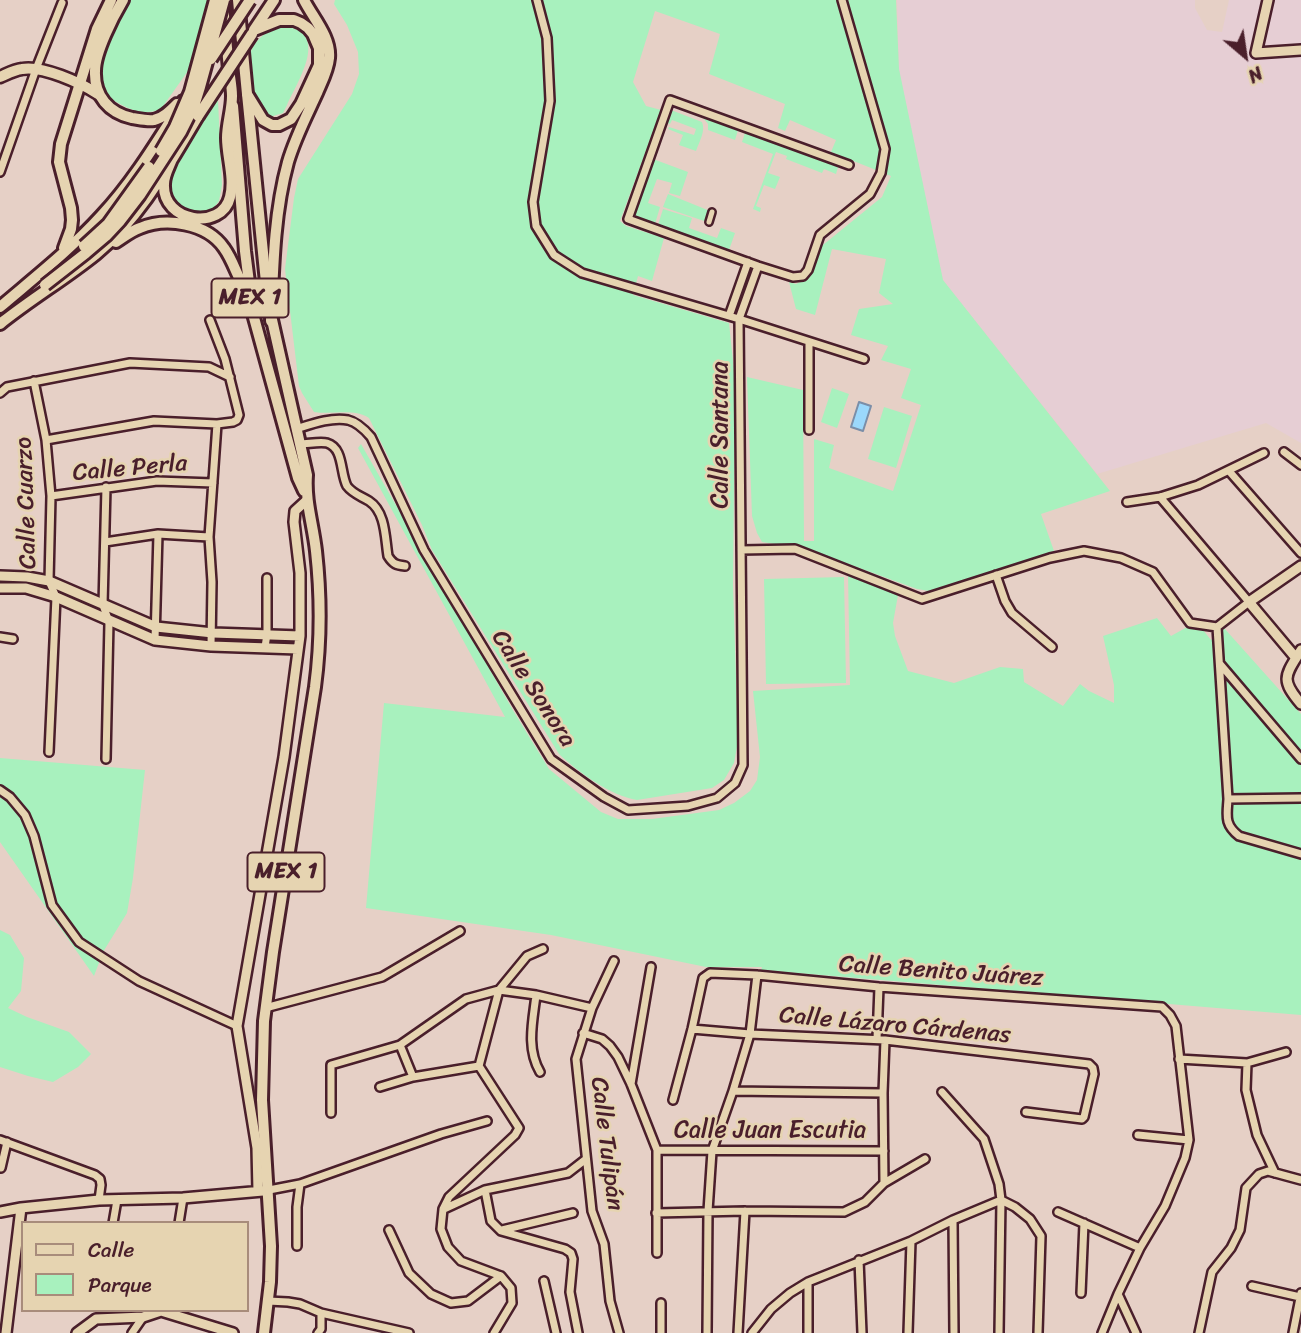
<!DOCTYPE html>
<html>
<head>
<meta charset="utf-8">
<style>
	body { margin:0 }
	#map { position:relative; width:1301px; height:1333px; overflow:hidden; background:#e6d0c6; font-family:Sriracha,sans-serif }
	canvas { display:block }
	.legend { position:absolute; left:21px; top:1221px; width:228px; height:91px; box-sizing:border-box; background:#e6d4b1; border:2px solid #a88c7b; margin:0; padding:9px 12px; list-style:none; font-size:21px; color:#4a1f2b }
	.legend li { display:flex; align-items:center; gap:14px; height:35px }
	.legend b { width:35px; border:2px solid #a88c7b }
	.north { position:absolute; left:1210px; top:21px; width:70px; height:70px; -webkit-text-stroke:5px #e6d4b1; paint-order:stroke; rotate:151deg; font-size:19px; font-weight:700; line-height:28px; text-align:center; color:#4a1f2b }
	.north::after { content:''; display:block; margin:auto; width:24px; height:32px; background:#4a1f2b; clip-path:polygon(50% 0,100% 100%,50% 72%,0 100%) }
</style>
</head>
<body>
<div id="map">
<canvas width="1301" height="1333"></canvas>
<ul class="legend">
<li><b style="height:9px;background:#e6d4b1"></b>Calle</li>
<li><b style="height:19px;background:#a8f1be"></b>Parque</li>
</ul>
<div class="north">N</div>
</div>
<script>
const ctx = document.querySelector('canvas').getContext('2d');
ctx.lineJoin = 'round';
function fill(path, color) { ctx.fillStyle = color; ctx.fill(path, 'evenodd'); }
function trace(path, color, width, dash) { ctx.strokeStyle = color; ctx.lineWidth = width; ctx.lineCap = dash ? 'butt' : 'round'; ctx.setLineDash(dash || []); ctx.stroke(path); }
function write(font, color, halo, rows, align = 'center') {
  ctx.font = font + ' Sriracha,sans-serif'; ctx.lineWidth = 5; ctx.setLineDash([]); ctx.textBaseline = 'middle'; ctx.strokeStyle = halo; ctx.fillStyle = color; for (const [text, x, y, turn = 0] of rows) {
    ctx.save(); ctx.translate(x, y); ctx.rotate((+turn || 0) * Math.PI / 180); ctx.textAlign = isNaN(turn) ? turn : align; if (halo) ctx.strokeText(text, 0, 0); ctx.fillText(text, 0, 0); ctx.restore();
  }
}
const built = new Path2D(`
	M897,0h298v8l12,22 15,2 7,-32h72v443l-35,-20 -169,51 -154,-194 -44,-210z`);
const green = new Path2D(`
	M128,0h79l3,35 -3,9 -46,65c-16,6 -26,3 -41,-5 -6,-3 -13,-7 -17,-13 -15,-24 13,-70 25,-91z
	M335,0h561l3,69 44,211 167,211 -69,23 13,37 -125,40 -12,-2 -110,-40 -45,-7 -5,-9 -5,-17 -5,-139 56,13 1,151h10v-102l20,6 -5,23 64,23 28,-86 -20,-7 10,-29 -30,-9 7,-14 -37,-11 8,-26 34,-5 -14,-11 7,-34 -54,-10 -17,66 -19,-6 -7,-27 7,2 12,-6 10,-29 64,-52 9,-21 -60,-24 5,-12 -46,-20 -5,11 -7,-3 7,-24 -76,-30 11,-40 -65,-23 -22,71 13,24 15,4 -41,111 6,5 38,12 -12,43 -14,-5 -5,19 96,28 6,57 -2,205 5,156 -4,22 -10,17 -12,8 -75,12c-26,-4 -59,-28 -78,-46l-127,-204 -10,-25 -53,-107c-16,-10 -37,-3 -55,-6l-12,-19 -3,-7 -14,-117 9,-71 4,-19 54,-85 7,-20 -1,-22 -11,-27 -13,-21z
	M280,26c52,3 19,53 7,79l-4,8 -13,4c-5,-2 -9,-6 -12,-11 -3,-5 -9,-44 -8,-50 1,-13 18,-27 30,-30z
	M218,100l4,85 -3,16 -7,9 -11,4 -26,-8c-15,-26 2,-48 17,-70 8,-12 17,-24 26,-36z
	M671,110l31,12c4,9 -3,20 -6,29l-17,-6 4,-10 -15,-6 1,-2 25,8 2,-6 -24,-9 -2,4 -3,-1z
	M703,118l35,12 -3,10 -27,-10v-6z
	M745,133l93,34 -2,7 -12,-5 -2,4 -36,-14 1,-3 -11,-4 -8,21 12,4 -5,12 -11,-4 -8,21 5,2 -1,4 -7,-3 20,-55 -31,-12z
	M653,159l35,13 -8,24 -11,-3 3,-10 -15,-4 -9,24 12,4 -5,17 -22,-8z
	M668,194l42,17 -3,11 -44,-15z
	M663,209l29,9 -3,10 28,10 4,-10 14,5 -6,17 -71,-25z
	M832,388l17,6 -12,34 -16,-6z
	M884,407l28,9 -16,52 -28,-9z
	M361,444l153,268 35,57 52,43 17,7h34l67,-9 15,-7 16,-12 7,-11 3,-23 -7,-66 97,-6 -2,-111 50,21 -5,28 2,13 13,35 46,12 46,-16 23,2 1,13 39,24 17,-22 9,7 25,12v-18l-11,-49 54,-18 14,18 18,-10 14,4 8,10 13,-12 77,86v301l-540,-45 1,-3h-56l-155,-32 -185,-27 18,-205 121,14 -147,-269z
	M844,577l2,106 -80,1 -2,-105z
	M0,758l145,12 -12,108 -6,35 -24,39 -9,24 -94,-134z
	M0,930l10,5 14,23 -3,33 -13,17 19,9 42,15 22,22 -13,13 -25,15 -25,-6 -28,-9z`);
const water = new Path2D(`
	M859,402l12,4 -8,25 -12,-4z`);
const pedestrian = new Path2D(`
	M709,222l3,-10`);
const minor = new Path2D(`
	M537,0l10,38 3,63 -17,101 3,24 18,29 28,18 157,46 125,40
	M842,0l43,149 -4,24 -11,21 -50,41 -12,35 -5,6 -10,1 -35,-11 -130,-47 42,-119 179,65
	M0,172l36,-103 26,-66
	M729,316l19,-54
	M34,381l12,59 5,56 -2,85 7,16 -7,155
	M0,393l7,-6 123,-24 79,4 21,10
	M296,429c16,-5 35,-12 52,-9 9,2 17,10 23,17l53,113 127,209 53,38 24,13 60,-4 29,-8 18,-15 8,-18 -4,-446 19,-53
	M809,430v-88
	M46,440l108,-19 63,3 16,-2 4,-2 2,-5 -14,-56 -15,-39
	M300,444c8,0 20,-3 27,-1 17,5 13,30 20,43 6,8 14,10 22,15 17,11 16,37 19,55 5,8 8,9 17,10
	M1284,452l17,13
	M1229,471l72,82
	M51,496l106,-15 56,2
	M1160,497l89,105 -32,25
	M1127,502l33,-5 38,-12 66,-32
	M105,542l53,-8 51,3
	M741,550l54,-1 127,50 128,-41 34,-7 37,7 32,14 37,51 27,4
	M996,575l9,26 7,12 40,34
	M1217,627l11,172c-1,17 -4,25 11,37l62,18
	M0,637l13,2
	M155,640l3,-106
	M211,646l1,-64 -3,-45 8,-113
	M265,647l2,-13v-56
	M1220,664l81,95
	M106,759l3,-137 -6,-17 3,-118
	M0,790l10,7 15,18 9,21 18,69 27,37 60,39 98,45
	M1228,799l73,-1
	M614,961l-22,47 -16,51 16,152 12,33 6,57 9,32
	M536,995c-3,26 -10,53 4,77
	M265,1008l117,-31 78,-46
	M692,1029l58,5 135,6 204,24 4,4 1,6 -10,43 -2,2 -56,-7
	M583,1033l19,6 8,7 8,11 13,27 26,66v103
	M877,1039l2,-52
	M400,1045l13,32
	M1179,1059l68,4 39,-11
	M1247,1063l-1,27 11,45 18,38
	M631,1084l20,-117
	M380,1087l33,-10 66,-11
	M733,1091l150,2
	M942,1092l42,47 15,45 2,16 -2,133
	M673,1100l19,-71 11,-51 7,-5 47,2 122,12 283,20 8,8 6,11 13,114 -4,18 -20,48 -25,42 -22,46 18,39
	M331,1113v-48l69,-20 66,-46 33,-9 37,5 56,13
	M1138,1135l51,5
	M0,1140l95,35 5,4 1,6 -2,15
	M657,1150l227,1
	M1,1168l6,-26
	M884,1183l41,-24
	M269,1190l31,-6 141,-50 46,-13
	M485,1190l6,31 10,10 64,18 6,4 2,6 -3,33 8,41
	M1001,1200l14,7 15,12 11,17 -3,97
	M444,1209l41,-19 83,-17 18,-14
	M1058,1212l82,36
	M656,1213l89,-2 99,1 21,-10 19,-19 -1,-90 2,-53
	M953,1220l1,113
	M113,1223l4,-23
	M179,1223l4,-25
	M389,1230l20,43 22,21 20,9 17,-2 33,-25
	M502,1230l71,-17
	M297,1246v-39l3,-23
	M859,1260l3,73
	M544,1281l12,52
	M808,1282v51
	M1252,1286l48,11
	M1081,1293l3,-70
	M268,1301l20,1 12,2 21,9 88,20
	M661,1303v30
	M132,1333l11,-16
	M318,1333l3,-4v-16
	M494,1333l18,-30 -1,-15 -10,-12 -40,-15 -13,-14 -7,-18 2,-20 6,-12 66,-62 4,-7 -40,-62 20,-76 28,-34 16,-7
	M707,1333l1,-122 4,-60 21,-60 17,-57 7,-59
	M738,1333l7,-122
	M752,1333l19,-24 19,-16 18,-11 103,-41 42,-21 48,-20
	M908,1333l3,-92
	M1102,1333l16,-39
	M1199,1333l13,-61 19,-24 9,-18 6,-42 13,-14 9,-3 33,9
	M1293,1333l8,-40`);
const tertiary = new Path2D(`
	M1268,0l-12,53 45,-3
	M0,576l27,1 22,4 107,46 57,6 87,3
	M0,588h26l30,9 99,43 56,6 87,3
	M1301,650c-16,26 -21,29 0,54
	M1296,658l-47,-56 52,-36
	M258,1191l-1,-43 -20,-122 47,-269 16,-121v-63l-6,-51 1,-11 12,-11
	M0,1212l21,-4 78,-8 84,-2 80,-7
	M6,1333l15,-125
	M77,1333l19,-14 47,-2 18,-6 72,22`);
const secondary = new Path2D(`
	M0,77c7,-3 14,-7 22,-8 20,-4 59,14 76,25`);
const primary = new Path2D(`
	M247,94l21,208 39,173c-2,27 6,49 9,76 5,45 5,91 -1,136l-42,265 -9,69 -2,79 9,146 -1,36 -6,51
	M233,106l12,145 8,63 45,164 6,13`);
const trunk = new Path2D(`
	M123,0c-10,17 -28,52 -28,71 -1,25 14,42 37,47 7,1 15,3 22,2 9,-2 16,-9 23,-16
	M238,0l9,94 16,26 9,5h7l12,-6 10,-15 18,-39v-17l-6,-14 -5,-6 -7,-5 -7,-3h-15l-25,10
	M254,30l20,-30
	M172,159c-3,8 -8,16 -8,25 -2,39 58,47 66,13 5,-19 -3,-40 -3,-59 0,-14 5,-28 5,-42 0,-9 -2,-18 -3,-27 -2,-21 -4,-43 -6,-64
	M116,242c8,-5 15,-11 24,-14 26,-11 67,-5 84,20 11,15 14,34 26,48
	M64,248l7,-19 1,-9 -1,-12 -12,-46 2,-18 36,-115 14,-29
	M0,307c34,-29 71,-58 101,-91 32,-34 57,-76 82,-115
	M271,321c2,-53 3,-108 17,-159 7,-24 19,-47 29,-69 5,-12 11,-23 12,-35 2,-21 -16,-40 -25,-58
	M0,324c31,-25 65,-45 96,-70 45,-37 72,-88 102,-138`);
const trunkBridge = new Path2D(`
	M211,59l39,-59
	M198,116l54,-82
	M161,151l14,-24 15,-35 25,-92
	M84,246l24,-22 41,-57
	M45,285l41,-32 20,-17 14,-15 20,-26 41,-63 13,-26 6,-19 24,-87`);
const shields = [
	[250,298,77],
	[286,872,77]
];
const shieldNames = [
	["MEX 1",250,298],
	["MEX 1",286,872]
];
const streetNames = [
	["Calle Santana",721,435,-90],
	["Calle Perla",130,469,-5],
	["Calle Cuarzo",27,503,-92],
	["Calle Sonora",533,689,57],
	["Calle Benito Juárez",941,972,4],
	["Calle Lázaro Cárdenas",895,1026,5],
	["Calle Juan Escutia",770,1131],
	["Calle Tulipán",606,1144,83]
];
fill(built, '#e6ced4');
fill(green, '#a8f1be');
fill(water, '#9bd8fc');
trace(water, '#7b8ea8', 2);
trace(pedestrian, '#4a1f2b', 10);
trace(minor, '#4a1f2b', 12);
trace(tertiary, '#4a1f2b', 14);
trace(secondary, '#4a1f2b', 15);
trace(primary, '#4a1f2b', 16);
trace(trunk, '#4a1f2b', 16);
trace(pedestrian, '#e6d4b1', 5);
trace(minor, '#e6d4b1', 7);
trace(tertiary, '#e6d4b1', 9);
trace(secondary, '#e6d4b1', 10);
trace(primary, '#e6d4b1', 10);
trace(trunk, '#e6d4b1', 10);
trace(trunkBridge, '#4a1f2b', 16, []);
trace(trunkBridge, '#e6d4b1', 10);
for (const [x, y, w] of shields) { const box = new Path2D(); box.roundRect(x - w / 2, y - 19.5, w, 39, 5); ctx.fillStyle = '#e6d4b1'; ctx.fill(box); trace(box, '#4a1f2b', 2); }
write('bold 23px', '#4a1f2b', null, shieldNames);
write('24px', '#4a1f2b', '#e6d4b1', streetNames);
</script>
</body>
</html>
